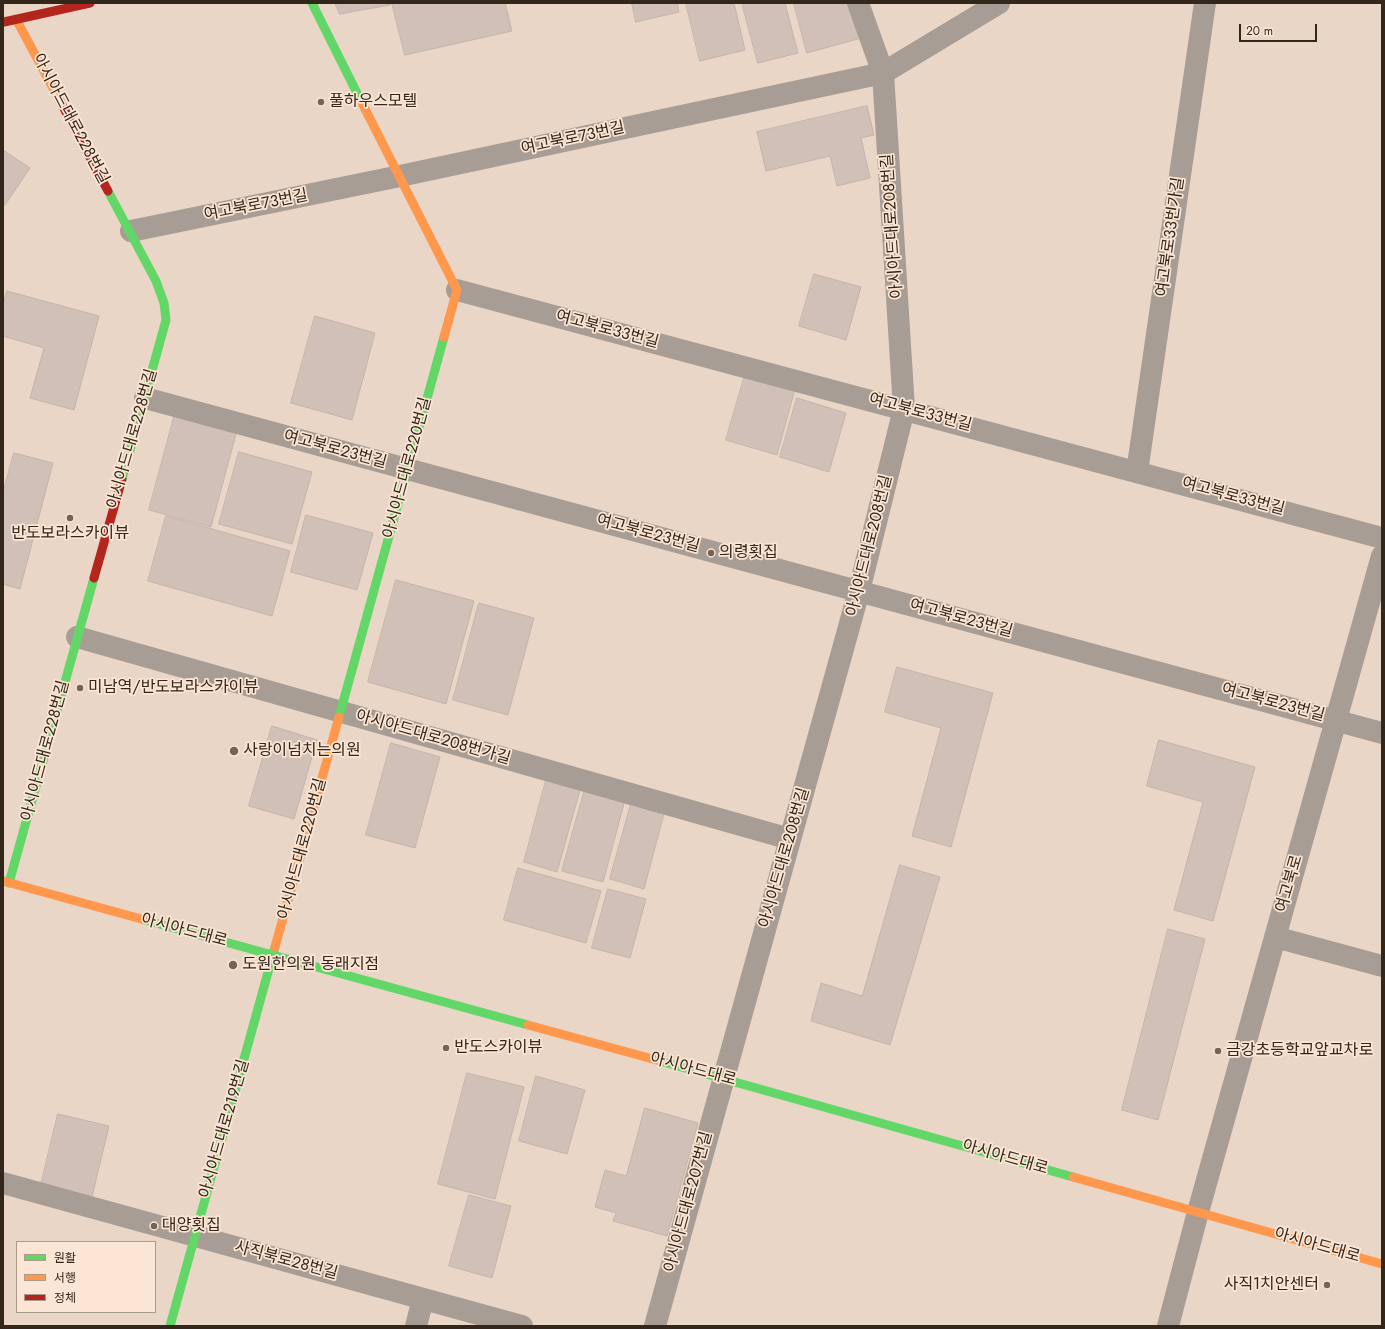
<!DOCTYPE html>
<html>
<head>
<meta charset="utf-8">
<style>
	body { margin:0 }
	#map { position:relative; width:1385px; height:1329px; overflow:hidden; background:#e9d6c7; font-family:Jost,"Noto Sans KR",sans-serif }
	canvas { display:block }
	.frame { position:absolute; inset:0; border:4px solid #33261b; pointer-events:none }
	.legend { position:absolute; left:16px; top:1241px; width:140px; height:72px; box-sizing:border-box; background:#fbe5d4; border:1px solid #ab998a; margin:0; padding:5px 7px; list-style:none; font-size:12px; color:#33261b }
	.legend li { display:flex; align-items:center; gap:8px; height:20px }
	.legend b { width:20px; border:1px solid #ab998a }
	.scale { position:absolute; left:1239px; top:24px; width:78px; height:18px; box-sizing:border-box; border:2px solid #33261b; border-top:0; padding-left:5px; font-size:12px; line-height:14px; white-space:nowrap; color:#33261b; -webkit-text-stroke:3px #fbe5d4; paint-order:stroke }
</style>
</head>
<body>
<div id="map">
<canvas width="1385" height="1329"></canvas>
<div class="frame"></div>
<ul class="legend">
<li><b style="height:5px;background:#63d668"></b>원활</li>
<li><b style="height:5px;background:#ff974d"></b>서행</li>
<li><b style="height:5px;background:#b3261e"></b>정체</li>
</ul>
<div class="scale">20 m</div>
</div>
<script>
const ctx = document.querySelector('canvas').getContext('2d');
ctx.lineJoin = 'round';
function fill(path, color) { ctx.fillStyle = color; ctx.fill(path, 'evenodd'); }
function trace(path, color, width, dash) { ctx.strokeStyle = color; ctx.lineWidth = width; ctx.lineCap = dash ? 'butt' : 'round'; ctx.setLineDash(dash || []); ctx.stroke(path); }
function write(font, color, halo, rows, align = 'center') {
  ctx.font = font + ' Jost,"Noto Sans KR",sans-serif'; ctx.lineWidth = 3.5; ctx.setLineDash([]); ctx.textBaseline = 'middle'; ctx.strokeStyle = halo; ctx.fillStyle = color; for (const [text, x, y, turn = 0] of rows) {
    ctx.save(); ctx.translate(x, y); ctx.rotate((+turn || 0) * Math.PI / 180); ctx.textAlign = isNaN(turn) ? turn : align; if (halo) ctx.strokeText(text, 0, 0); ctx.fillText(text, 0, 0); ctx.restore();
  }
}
const building = new Path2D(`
	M335,3h55v2l-50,9z
	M392,3h113l7,28 -107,24z
	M632,3h45l2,9 -43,10z
	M686,3h48l11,47 -45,11z
	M742,3h43l13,50 -40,10z
	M794,3h59l12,34 -58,16z
	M867,106l7,29 -13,3 9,40 -33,8 -7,-30 -64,15 -9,-39z
	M3,150l27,18 -25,37 -2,-1z
	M814,274l47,13 -15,53 -47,-14z
	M7,291l92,25 -25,94 -44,-12 14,-50 -41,-12v-31z
	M315,316l60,17 -23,87 -61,-17z
	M745,375l50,14 -18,66 -51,-15z
	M797,398l49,15 -17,59 -49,-15z
	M177,406l62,17 -28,104 -62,-17z
	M239,452l73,20 -20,72 -73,-20z
	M14,453l39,10 -33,126 -17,-5v-91z
	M306,515l67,18 -16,57 -66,-18z
	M166,516l124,35 -18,65 -124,-35z
	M396,580l78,21 -28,103 -78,-22z
	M479,603l55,15 -26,97 -55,-15z
	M897,667l96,26 -42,154 -39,-11 29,-108 -56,-16z
	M272,726l45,14 -23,79 -45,-13z
	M1159,740l96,27 -42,154 -39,-11 29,-108 -56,-16z
	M391,743l49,14 -25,91 -49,-13z
	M548,773l34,10 -25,89 -33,-10z
	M586,785l40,11 -23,86 -41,-11z
	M635,790l33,9 -24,90 -34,-10z
	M900,865l40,12 -50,168 -79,-24 10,-38 41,13z
	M518,868l83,23 -15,52 -82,-23z
	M608,889l38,10 -16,59 -38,-10z
	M1168,929l37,10 -47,181 -36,-10z
	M467,1073l57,14 -29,112 -57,-15z
	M536,1076l49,14 -18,64 -48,-13z
	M645,1108l53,15 -31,113 -54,-15 3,-8 -21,-6 10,-37 21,6z
	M58,1114l51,12 -18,75 -51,-12z
	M469,1195l42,11 -19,72 -43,-12z`);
const street = new Path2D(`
	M131,231l269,-55 483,-103 116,-70
	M457,290l925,248
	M145,398l1237,335
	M1137,472l68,-469
	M77,637l713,202
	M1275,937l107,29
	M3,1183l519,143
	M416,1326l7,-27
	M655,1326l204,-735 45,-182 -21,-336 -25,-70
	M1168,1326l30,-114 184,-656`);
const fast = new Path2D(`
	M312,3l49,98
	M108,191l48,90 8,22 2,17 -44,159
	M339,717l105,-380
	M9,883l85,-305
	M145,920l383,105
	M660,1061l413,116
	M170,1326l105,-379`);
const slow = new Path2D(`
	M16,19l44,82
	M361,101l96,189 -13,47
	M3,881l142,39
	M275,947l64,-230
	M528,1025l132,36
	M1073,1177l309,87`);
const jam = new Path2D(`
	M4,22l86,-19
	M60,101l48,90
	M94,578l28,-99`);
const markers = [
	[321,102,4,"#736457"],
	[70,518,4,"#736457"],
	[711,553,4,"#736457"],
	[80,688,4,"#736457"],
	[234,751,5,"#736457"],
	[233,965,5,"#736457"],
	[446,1048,4,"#736457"],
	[1218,1051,4,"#736457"],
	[154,1226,4,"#736457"],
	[1327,1285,4,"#736457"]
];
const poiNames = [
	["풀하우스모텔",329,102],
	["반도보라스카이뷰",70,534,"center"],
	["의령횟집",719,553],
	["미남역/반도보라스카이뷰",88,688],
	["사랑이넘치는의원",243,751],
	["도원한의원 동래지점",242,965],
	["반도스카이뷰",454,1048],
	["금강초등학교앞교차로",1226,1051],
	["대양횟집",162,1226],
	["사직1치안센터",1319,1285,"right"]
];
const streetNames = [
	["아시아드대로228번길",70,119,62],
	["여고북로73번길",573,139,-12],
	["여고북로73번길",256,206,-11],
	["아시아드대로208번길",893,226,-94],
	["여고북로33번가길",1171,237,-82],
	["여고북로33번길",607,330,15],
	["여고북로33번길",920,413,15],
	["아시아드대로228번길",133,439,-74],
	["여고북로23번길",335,450,15],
	["아시아드대로220번길",408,468,-75],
	["여고북로33번길",1233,497,15],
	["여고북로23번길",648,534,15],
	["아시아드대로208번길",870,546,-76],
	["여고북로23번길",961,619,15],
	["여고북로23번길",1273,703,15],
	["아시아드대로208번가길",433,738,16],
	["아시아드대로228번길",46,751,-75],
	["아시아드대로220번길",303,849,-75],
	["아시아드대로208번길",785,858,-74],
	["여고북로",1290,884,-74],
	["아시아드대로",184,931,15],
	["아시아드대로",693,1070,15],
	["아시아드대로219번길",225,1129,-74],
	["아시아드대로",1005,1158,16],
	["아시아드대로207번길",689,1202,-75],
	["아시아드대로",1317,1246,16],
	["사직북로28번길",286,1261,15]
];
fill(building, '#d1c0b7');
trace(building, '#c4b3a9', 1);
trace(street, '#a89d94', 22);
trace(fast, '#63d668', 9);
trace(slow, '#ff974d', 9);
trace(jam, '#b3261e', 9);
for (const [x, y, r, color] of markers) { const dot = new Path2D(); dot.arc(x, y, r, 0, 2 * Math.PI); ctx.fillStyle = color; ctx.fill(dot); trace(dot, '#fbe5d4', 1.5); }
write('16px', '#33261b', '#fbe5d4', poiNames, 'left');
write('16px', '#33261b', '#fbe5d4', streetNames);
</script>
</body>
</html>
